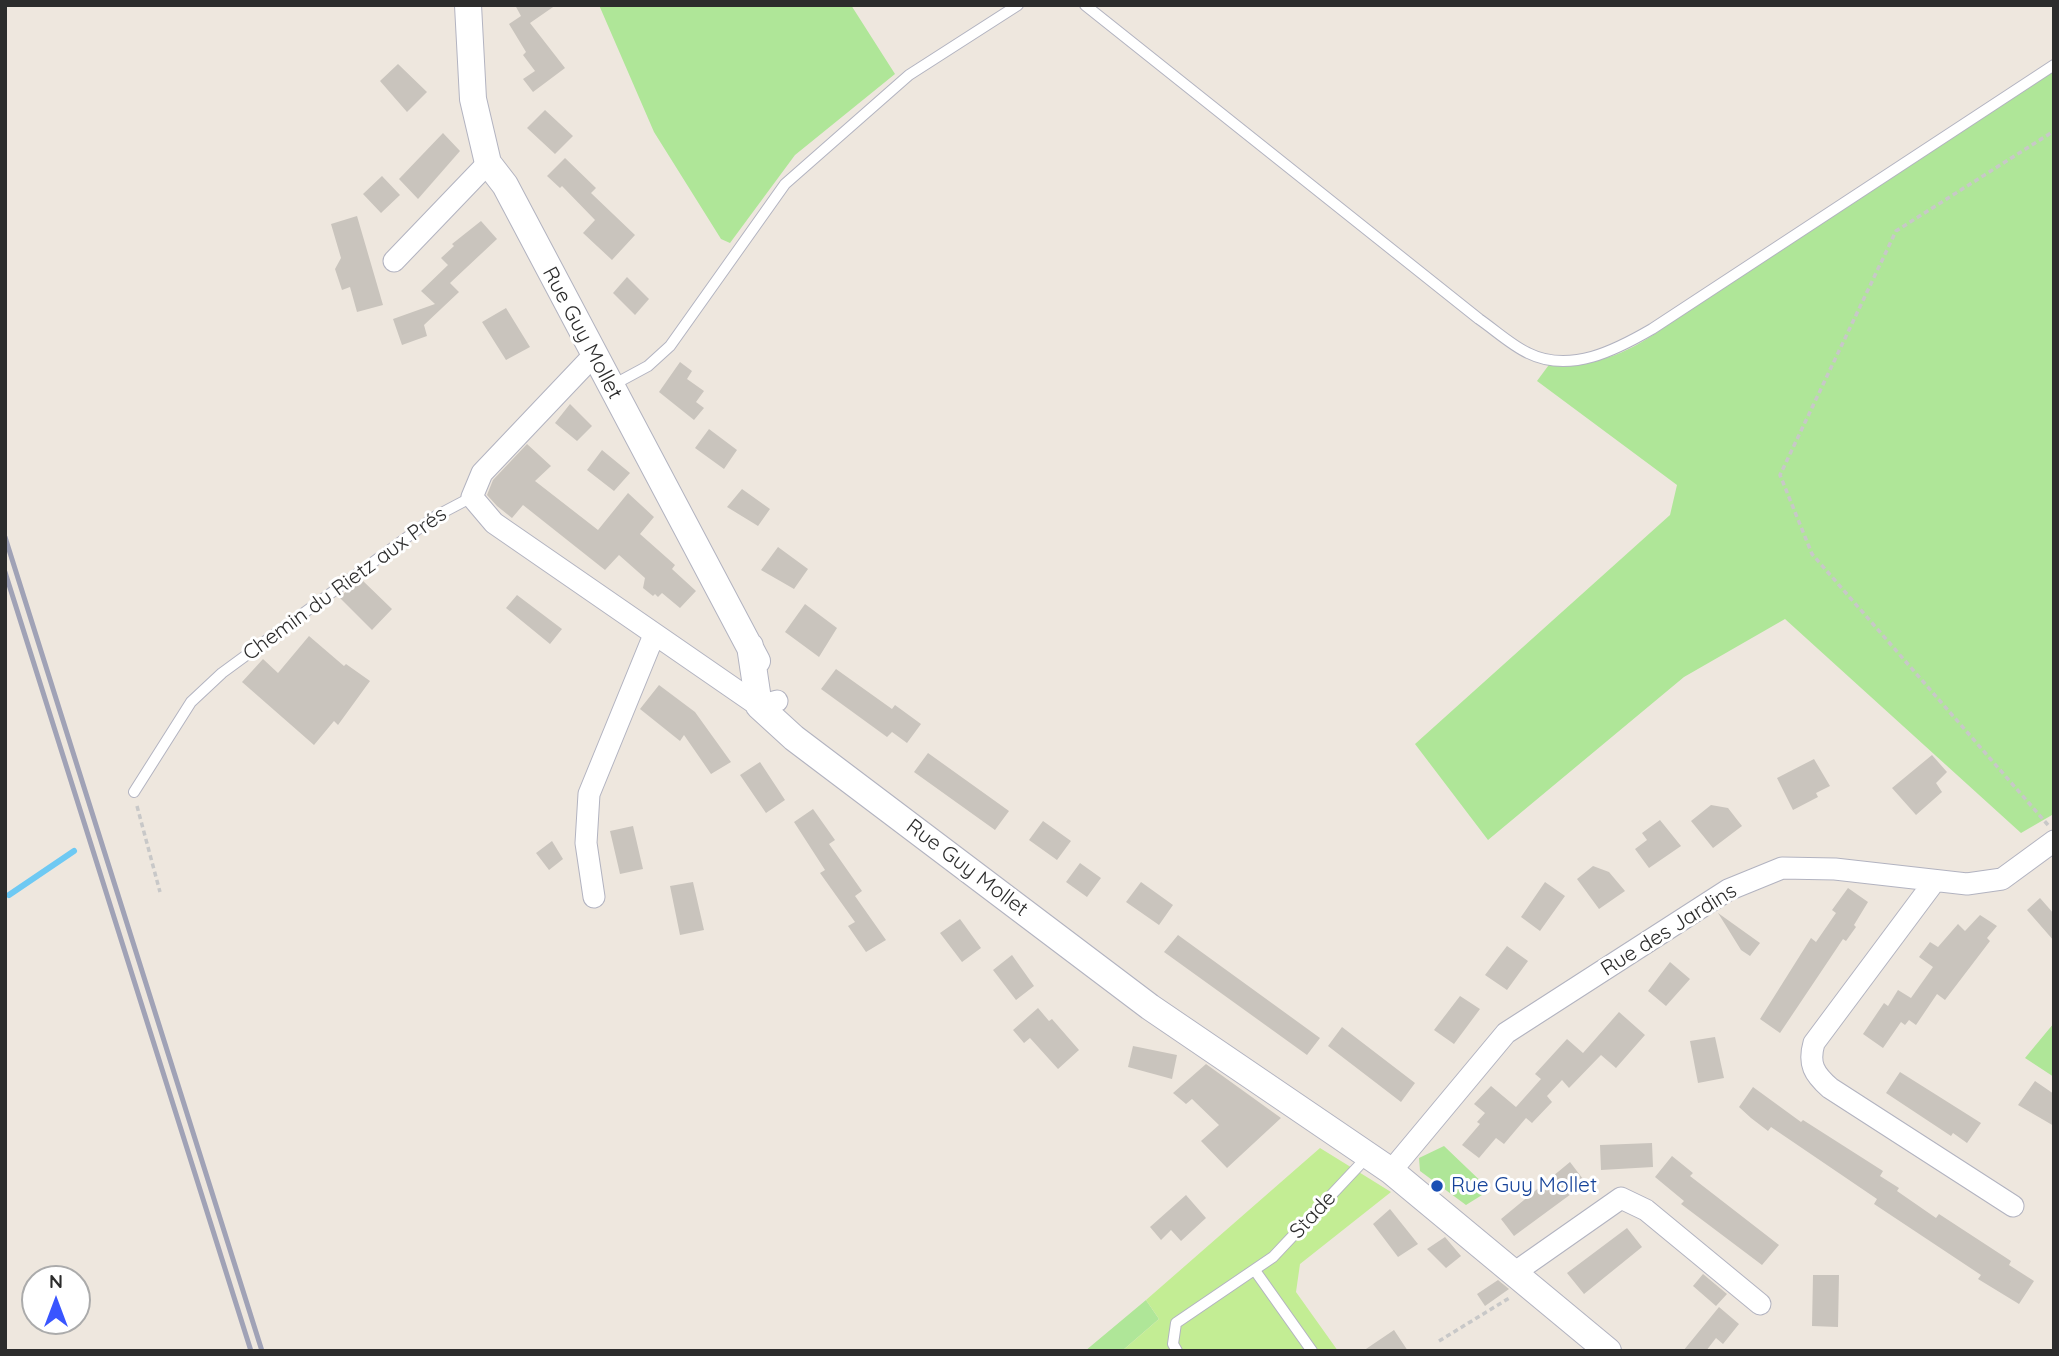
<!DOCTYPE html>
<html>
<head>
<meta charset="utf-8">
<style>
	body { margin:0 }
	#map { position:relative; width:2059px; height:1356px; overflow:hidden; background:#eee7de; font-family:Quicksand,sans-serif }
	canvas { display:block }
	.frame { position:absolute; inset:0; border:7px solid #2c2c2c; pointer-events:none }
	.north { position:absolute; left:21px; top:1265px; width:70px; height:70px; box-sizing:border-box; background:#fff; border:2px solid #ababab; border-radius:50%; rotate:0deg; font-size:19px; font-weight:700; line-height:28px; text-align:center; color:#2c2c2c }
	.north::after { content:''; display:block; margin:auto; width:24px; height:32px; background:#3955ff; clip-path:polygon(50% 0,100% 100%,50% 72%,0 100%) }
</style>
</head>
<body>
<div id="map">
<canvas width="2059" height="1356"></canvas>
<div class="frame"></div>
<div class="north">N</div>
</div>
<script>
const ctx = document.querySelector('canvas').getContext('2d');
ctx.lineJoin = 'round';
function fill(path, color) { ctx.fillStyle = color; ctx.fill(path, 'evenodd'); }
function trace(path, color, width, dash) { ctx.strokeStyle = color; ctx.lineWidth = width; ctx.lineCap = dash ? 'butt' : 'round'; ctx.setLineDash(dash || []); ctx.stroke(path); }
function write(font, color, halo, rows, align = 'center') {
  ctx.font = font + ' Quicksand,sans-serif'; ctx.lineWidth = 6; ctx.setLineDash([]); ctx.textBaseline = 'middle'; ctx.strokeStyle = halo; ctx.fillStyle = color; for (const [text, x, y, turn = 0] of rows) {
    ctx.save(); ctx.translate(x, y); ctx.rotate((+turn || 0) * Math.PI / 180); ctx.textAlign = isNaN(turn) ? turn : align; if (halo) ctx.strokeText(text, 0, 0); ctx.fillText(text, 0, 0); ctx.restore();
  }
}
const green = new Path2D(`
	M599,5h252l44,69 -100,81 -65,88 -9,-4 -67,-107z
	M2054,69v748l-2,-2 -31,18 -236,-214 -101,58 -196,163 -73,-96 255,-229 7,-30 -140,-104 14,-19c53,7 89,-16 130,-47z
	M2054,1023v54l-29,-19z
	M1444,1146l46,44 -24,15 -46,-34 -1,-13z
	M1146,1300l13,19 -37,32h-37z`);
const pitch = new Path2D(`
	M1320,1148l71,44 -91,72 -4,28 42,59h-216l37,-32 -13,-19z`);
const stream = new Path2D(`
	M9,895l65,-44`);
const building = new Path2D(`
	M515,5h41l-26,18 35,45 -32,24 -10,-13 12,-8 -12,-16 3,-3 -17,-28 12,-8z
	M398,64l29,28 -20,20 -27,-31z
	M545,110l28,26 -18,18 -28,-26z
	M443,133l17,18 -42,48 -19,-20z
	M565,158l31,30 -5,5 44,42 -23,25 -29,-27 12,-13 -33,-34 -2,2 -13,-12z
	M382,176l18,19 -19,18 -18,-19z
	M357,216l26,89 -26,7 -7,-25 -8,3 -7,-21 6,-11 -10,-34z
	M481,221l16,18 -47,44 9,9 -35,33 3,11 -25,9 -9,-26 42,-15 -14,-13 27,-26 -7,-7 13,-12 -2,-2z
	M627,277l22,22 -14,16 -22,-22z
	M506,308l24,39 -24,13 -24,-38z
	M680,362l12,9 -5,8 17,12 -8,11 8,6 -10,12 -35,-28z
	M570,404l22,22 -15,15 -22,-18z
	M709,429l28,21 -13,19 -29,-21z
	M527,444l24,22 -16,15 63,49 30,-37 26,24 -14,17 35,31 -3,4 24,22 -16,17 -18,-15 -4,4 -3,-3 -2,2 -10,-8 2,-10 -26,-23 -14,15 -82,-65 -11,13 -15,-12 -10,-11 6,-15z
	M602,450l28,23 -16,18 -27,-21z
	M742,489l28,20 -12,17 -31,-19z
	M778,547l30,22 -14,20 -33,-19z
	M362,580l30,29 -20,21 -33,-33z
	M517,595l45,34 -12,15 -44,-36z
	M805,604l32,24 -18,29 -34,-25z
	M309,636l35,30 2,-2 24,17 -32,44 -4,-4 -20,24 -72,-63 21,-23 15,14z
	M836,669l56,40 3,-4 26,19 -14,19 -15,-11 -5,5 -66,-48z
	M659,685l36,27 36,50 -20,12 -27,-39 -4,6 -40,-32z
	M928,753l81,58 -14,19 -81,-58z
	M1932,755l15,17 -11,11 6,9 -26,23 -24,-27z
	M1814,759l16,27 -14,7 2,4 -25,13 -16,-32z
	M760,762l25,38 -19,13 -26,-38z
	M1711,805l17,3 14,18 -29,22 -22,-27z
	M813,809l22,31 -6,4 33,47 -7,5 31,44 -20,12 -18,-26 7,-4 -35,-49 5,-3 -31,-48z
	M1660,820l21,26 -32,22 -14,-19 12,-9 -5,-7z
	M1043,821l28,20 -14,19 -28,-20z
	M633,826l10,43 -23,5 -10,-43z
	M552,841l11,18 -14,11 -13,-17z
	M1080,863l21,15 -14,19 -21,-15z
	M1593,866l16,6 16,19 -26,18 -22,-30z
	M693,882l11,48 -24,5 -10,-49z
	M1141,882l32,23 -14,20 -33,-23z
	M1545,882l20,14 -25,35 -19,-14z
	M1848,888l20,14 -14,23 2,2 -10,14 -3,-2 -63,94 -20,-14 51,-81 5,4 20,-29 -4,-3z
	M2040,898l14,16v27l-27,-31z
	M1718,913l42,30 -10,13 -9,-6z
	M1980,915l17,11 -10,12 3,3 -45,59 -8,-6 -21,31 -7,-5 -4,5 -4,-3 -18,26 -20,-14 21,-31 4,3 10,-16 13,8 22,-31 -14,-10 11,-15 8,5 20,-23 7,7z
	M960,919l21,29 -19,14 -22,-29z
	M1178,935l142,103 -13,17 -143,-103z
	M1507,946l21,15 -21,29 -22,-15z
	M1012,955l22,31 -18,14 -23,-30z
	M1670,962l20,17 -24,27 -18,-15z
	M1460,996l20,13 -26,35 -20,-14z
	M1038,1008l11,13 3,-2 27,31 -21,19 -28,-31 -6,5 -11,-13z
	M1619,1012l26,23 -29,33 -15,-13 -32,33 -7,-8 -15,16 5,6 -20,21 -6,-5 -22,26 -8,-6 -17,20 -17,-13 18,-21 -3,-2 8,-9 -11,-9 17,-18 25,21 25,-28 -6,-5 32,-35 16,14z
	M1342,1027l73,56 -14,19 -73,-56z
	M1715,1037l9,41 -26,5 -8,-42z
	M1133,1046l44,9 -5,24 -44,-12z
	M1206,1064l75,54 -54,50 -26,-27 18,-16 -27,-26 -6,5 -13,-11z
	M1900,1072l81,51 -14,20 -14,-10 -2,3 -65,-43z
	M2035,1081l19,13v32l-36,-21z
	M1753,1087l48,35 2,-2 80,51 -3,5 19,12 -2,3 39,27 3,-4 72,47 -2,4 25,16 -15,23 -41,-25 3,-4 -107,-71 3,-5 -106,-72 -3,4 -17,-13 -12,-11z
	M1652,1143l1,24 -52,3 -1,-25z
	M1672,1156l21,17 -3,3 89,69 -17,20 -81,-61 3,-3 -29,-24z
	M1570,1162l16,21 -72,53 -13,-17z
	M1186,1195l20,23 -25,23 -10,-11 -10,10 -11,-13z
	M1390,1209l28,35 -20,13 -25,-33z
	M1627,1228l15,19 -58,47 -17,-21z
	M1445,1237l16,19 -15,12 -19,-19z
	M1703,1274l24,20 -11,12 -23,-20z
	M1813,1275h26l-1,52 -26,-1z
	M1498,1280l11,9 -24,17 -8,-12z
	M1719,1307l20,17 -16,20 -7,-6 -10,13h-23z
	M1394,1330l14,21h-45z`);
const path = new Path2D(`
	M137,806l23,86
	M2048,825l-236,-271 -32,-79 116,-244 158,-100
	M1439,1341l72,-44`);
const service = new Path2D(`
	M1085,5l394,314c16,11 32,26 49,34 42,21 88,-3 124,-24l402,-264
	M611,386l37,-20 22,-20 115,-162 124,-109 109,-70
	M134,792l57,-90 31,-29 214,-157 36,-19
	M1256,1272l56,79
	M1177,1351l-4,-7 3,-21 97,-66 95,-101`);
const minor = new Path2D(`
	M394,261l94,-98
	M594,355l-112,118 -10,24 22,26 265,183 18,-5
	M1934,882l-120,161c-6,21 0,31 16,45l183,118
	M594,897l-8,-54 3,-49 65,-159
	M1391,1171l115,-138 222,-143 54,-22 53,1 132,15 35,-5 52,-38
	M1514,1273l107,-75 25,12 114,94`);
const tertiary = new Path2D(`
	M468,5l5,94 15,64 17,22 252,476
	M750,646l9,60 35,32 356,269 241,164 217,180`);
const rail = new Path2D(`
	M5,537l257,814
	M5,572l246,779`);
const markers = [
	[1437,1186,7,"#1a4fb4"]
];
const streetNames = [
	["Rue Guy Mollet",582,333,62],
	["Chemin du Rietz aux Prés",345,584,-36],
	["Rue Guy Mollet",967,868,37],
	["Rue des Jardins",1669,930,-32],
	["Stade",1313,1215,-47]
];
const transitNames = [
	["Rue Guy Mollet",1451,1186]
];
fill(green, '#afe698');
fill(pitch, '#c3ed94');
trace(stream, '#6ec9f3', 6);
fill(building, '#c9c4bd');
trace(service, '#b2b3c0', 12);
trace(minor, '#b2b3c0', 23);
trace(tertiary, '#b2b3c0', 28);
trace(path, '#c8c8c8', 3.5, [5, 3.5]);
trace(service, '#fff', 10);
trace(minor, '#fff', 21);
trace(tertiary, '#fff', 26);
trace(rail, '#a0a2b6', 5);
for (const [x, y, r, color] of markers) { const dot = new Path2D(); dot.arc(x, y, r, 0, 2 * Math.PI); ctx.fillStyle = color; ctx.fill(dot); trace(dot, '#fff', 2.5); }
write('21px', '#2c2c2c', '#fff', streetNames);
write('21px', '#164399', '#fff', transitNames, 'left');
</script>
</body>
</html>
